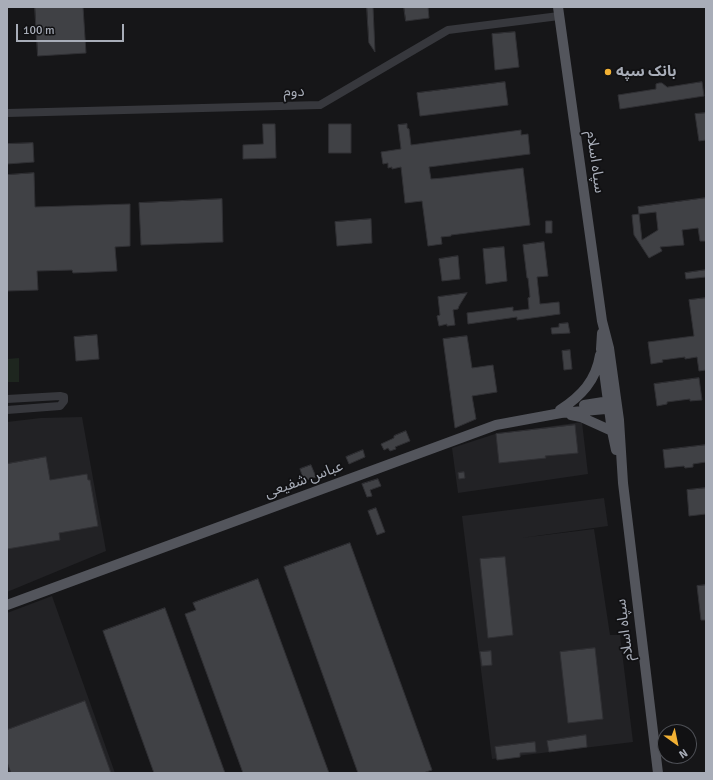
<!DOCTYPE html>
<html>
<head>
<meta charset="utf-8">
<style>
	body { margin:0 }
	#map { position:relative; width:713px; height:780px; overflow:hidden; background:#161618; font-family:Signika,sans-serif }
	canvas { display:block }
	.frame { position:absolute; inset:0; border:8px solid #a8adb8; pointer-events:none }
	.north { position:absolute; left:657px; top:724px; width:40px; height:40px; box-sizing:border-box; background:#111113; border:1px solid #4d4f55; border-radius:50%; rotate:147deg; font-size:11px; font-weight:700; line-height:16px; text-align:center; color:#a8adb8 }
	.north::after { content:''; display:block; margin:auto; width:14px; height:18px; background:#f2b134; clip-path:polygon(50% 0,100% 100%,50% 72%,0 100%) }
	.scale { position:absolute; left:16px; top:24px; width:108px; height:18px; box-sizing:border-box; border:2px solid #a8adb8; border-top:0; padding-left:5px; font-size:12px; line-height:14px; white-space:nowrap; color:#a8adb8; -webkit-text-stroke:3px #111113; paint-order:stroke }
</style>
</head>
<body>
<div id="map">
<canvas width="713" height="780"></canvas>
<div class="frame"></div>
<div class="north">N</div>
<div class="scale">100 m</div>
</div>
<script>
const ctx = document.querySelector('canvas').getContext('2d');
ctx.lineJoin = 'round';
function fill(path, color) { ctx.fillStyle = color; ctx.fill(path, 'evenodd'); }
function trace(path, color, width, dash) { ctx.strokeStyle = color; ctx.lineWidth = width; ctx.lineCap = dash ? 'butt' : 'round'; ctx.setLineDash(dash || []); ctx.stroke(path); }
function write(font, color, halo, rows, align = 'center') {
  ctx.font = font + ' Signika,"Noto Sans Arabic",sans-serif'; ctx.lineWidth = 3.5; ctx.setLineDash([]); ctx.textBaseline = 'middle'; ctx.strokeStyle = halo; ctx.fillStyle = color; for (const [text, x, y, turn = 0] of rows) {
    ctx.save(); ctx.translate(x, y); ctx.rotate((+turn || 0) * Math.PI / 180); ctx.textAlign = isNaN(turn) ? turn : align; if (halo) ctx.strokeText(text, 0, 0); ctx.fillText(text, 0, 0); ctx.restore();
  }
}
const built = new Path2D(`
	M82,417l24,134 -99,41v-170l34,-4z
	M582,422l6,52 -130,19 -6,-45 43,-14z
	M604,498l4,28 -87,12 73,-9 16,106h10l13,107 -141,17 -30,-243z
	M52,596l63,177h-108v-160z`);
const green = new Path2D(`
	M19,358v24h-12v-23z`);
const building = new Path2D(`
	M35,7h48l3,46 -48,3z
	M367,7h6l2,45 -6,-9z
	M404,7h24l1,11 -23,3z
	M515,32l4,35 -24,3 -3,-36z
	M505,82l3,23 -88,11 -3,-23z
	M702,82l2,14 -84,13 -2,-14 38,-6v-5l3,-1h3l5,4z
	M706,113v27l-7,1 -4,-27z
	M263,124h12l1,34 -33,1v-14l20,-1z
	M329,124h22v29h-22z
	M407,124v4l2,1 2,16 110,-15v5l7,-1 2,20 -101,13 2,12 12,-1 80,-10 7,57 -79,10v1l-10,1 1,7 -14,2 -6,-45 -17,2 -4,-36 -9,2v-2l-4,1v-5l-5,1 -2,-12 20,-3 -3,-24z
	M33,143l1,19 -27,2v-20z
	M34,173l1,34 95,-3v42l-15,1 2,24 -44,2 -1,-3 -35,1 1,19 -31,1v-116z
	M706,198v43h-6l-2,-13 -16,2 2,15 -24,2 2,4 -13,7 -15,-23 -2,-20 7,-1 3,26 16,-10 -2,-18 -17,2 -1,-7z
	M222,199l1,43 -82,3 -2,-42z
	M371,219l1,24 -35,3 -2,-24z
	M546,221h6v12h-6z
	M544,242l4,34 -11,1 3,27 19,-2 1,12 -21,3 -22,3v-3l-49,7 -1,-11 46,-6v4l16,-2 -1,-11 2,-1 -2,-19h-1l-4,-33z
	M504,247l3,34 -21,3 -3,-35z
	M458,256l2,23 -18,2 -3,-22z
	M706,270v7l-20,2 -1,-6z
	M467,293l-8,13 -1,3 -5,1 2,15 -8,1v-2l-8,2 -2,-10 3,-1 -2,-18z
	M706,298v72l-7,1 -2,-14 -12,2v-2l-23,3 1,2 -12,2 -3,-22 46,-6 -5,-36z
	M568,323l2,10 -18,1 -1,-6 8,-1v-3z
	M97,335l2,24 -23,2 -2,-24z
	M467,336l5,32 21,-3 4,27 -25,4 4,23 -21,9 -12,-89z
	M570,350l2,19 -8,1 -2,-19z
	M699,378l3,22 -12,1v-2l-23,3v2l-10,2 -3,-22z
	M575,425l3,28 -33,3 1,2 -47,5 -3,-29z
	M406,431l4,10 -15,6 1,2 -6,2 -2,-3 -4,2 -3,-6 13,-6v-2z
	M706,445v17l-13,2v3l-8,1 -1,-2 -19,2 -2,-18z
	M363,450l2,7 -16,7 -3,-7z
	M46,457l4,23 37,-6 1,6h2l8,46 -39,7 1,7 -53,9v-85z
	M311,465l5,12 -12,4 -4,-12z
	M464,472l1,6 -6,1 -1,-6z
	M378,479l3,7 -11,4 2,6 -5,1 -5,-13z
	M706,488v26l-17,2 -2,-26z
	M376,508l9,24 -8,3 -9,-24z
	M350,543l82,227 -9,3h-65l-74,-206z
	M505,557l8,78 -25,3 -8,-79z
	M258,579l71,194h-86l-58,-159 11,-4 -3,-7z
	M706,585v35h-5l-4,-34z
	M165,608l60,165h-71l-51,-142z
	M595,648l8,71 -35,4 -8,-71z
	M491,651l1,14 -10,1 -2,-14z
	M85,701l26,72h-100l-4,-11v-32z
	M586,735l1,12 -38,5 -2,-11z
	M535,742l1,10 -16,1v4l-23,3 -2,-13z`);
const minor = new Path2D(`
	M7,113l313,-8 128,-75 111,-14
	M7,399l53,-3 4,1v4l-4,5 -53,4`);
const major = new Path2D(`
	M558,7l44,314 7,27 10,72 4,63 35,290
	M602,333l-1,16 11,82 4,19
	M584,405l32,-5
	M560,410c21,-14 36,-29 40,-55
	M571,415l10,2 31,14
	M7,605l489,-180 65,-12 56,-5`);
const markers = [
	[608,72,4,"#f2b134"]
];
const poiNames = [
	["بانک سپه",616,72]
];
const streetNames = [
	["دوم",294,92,-1],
	["سپاه اسلام",595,162,82],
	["عباس شفیعی",304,480,-20],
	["سپاه اسلام",625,630,-97]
];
fill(built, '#222225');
fill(green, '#1e261f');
fill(building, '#404145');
trace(building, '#303034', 1);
trace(minor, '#37383d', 8);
trace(major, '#53555c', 10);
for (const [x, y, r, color] of markers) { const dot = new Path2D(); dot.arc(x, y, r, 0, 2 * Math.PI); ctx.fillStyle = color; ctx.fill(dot); trace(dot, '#111113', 1.5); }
write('bold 15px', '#a8adb8', '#111113', poiNames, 'left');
write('15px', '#a8adb8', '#111113', streetNames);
</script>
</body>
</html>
